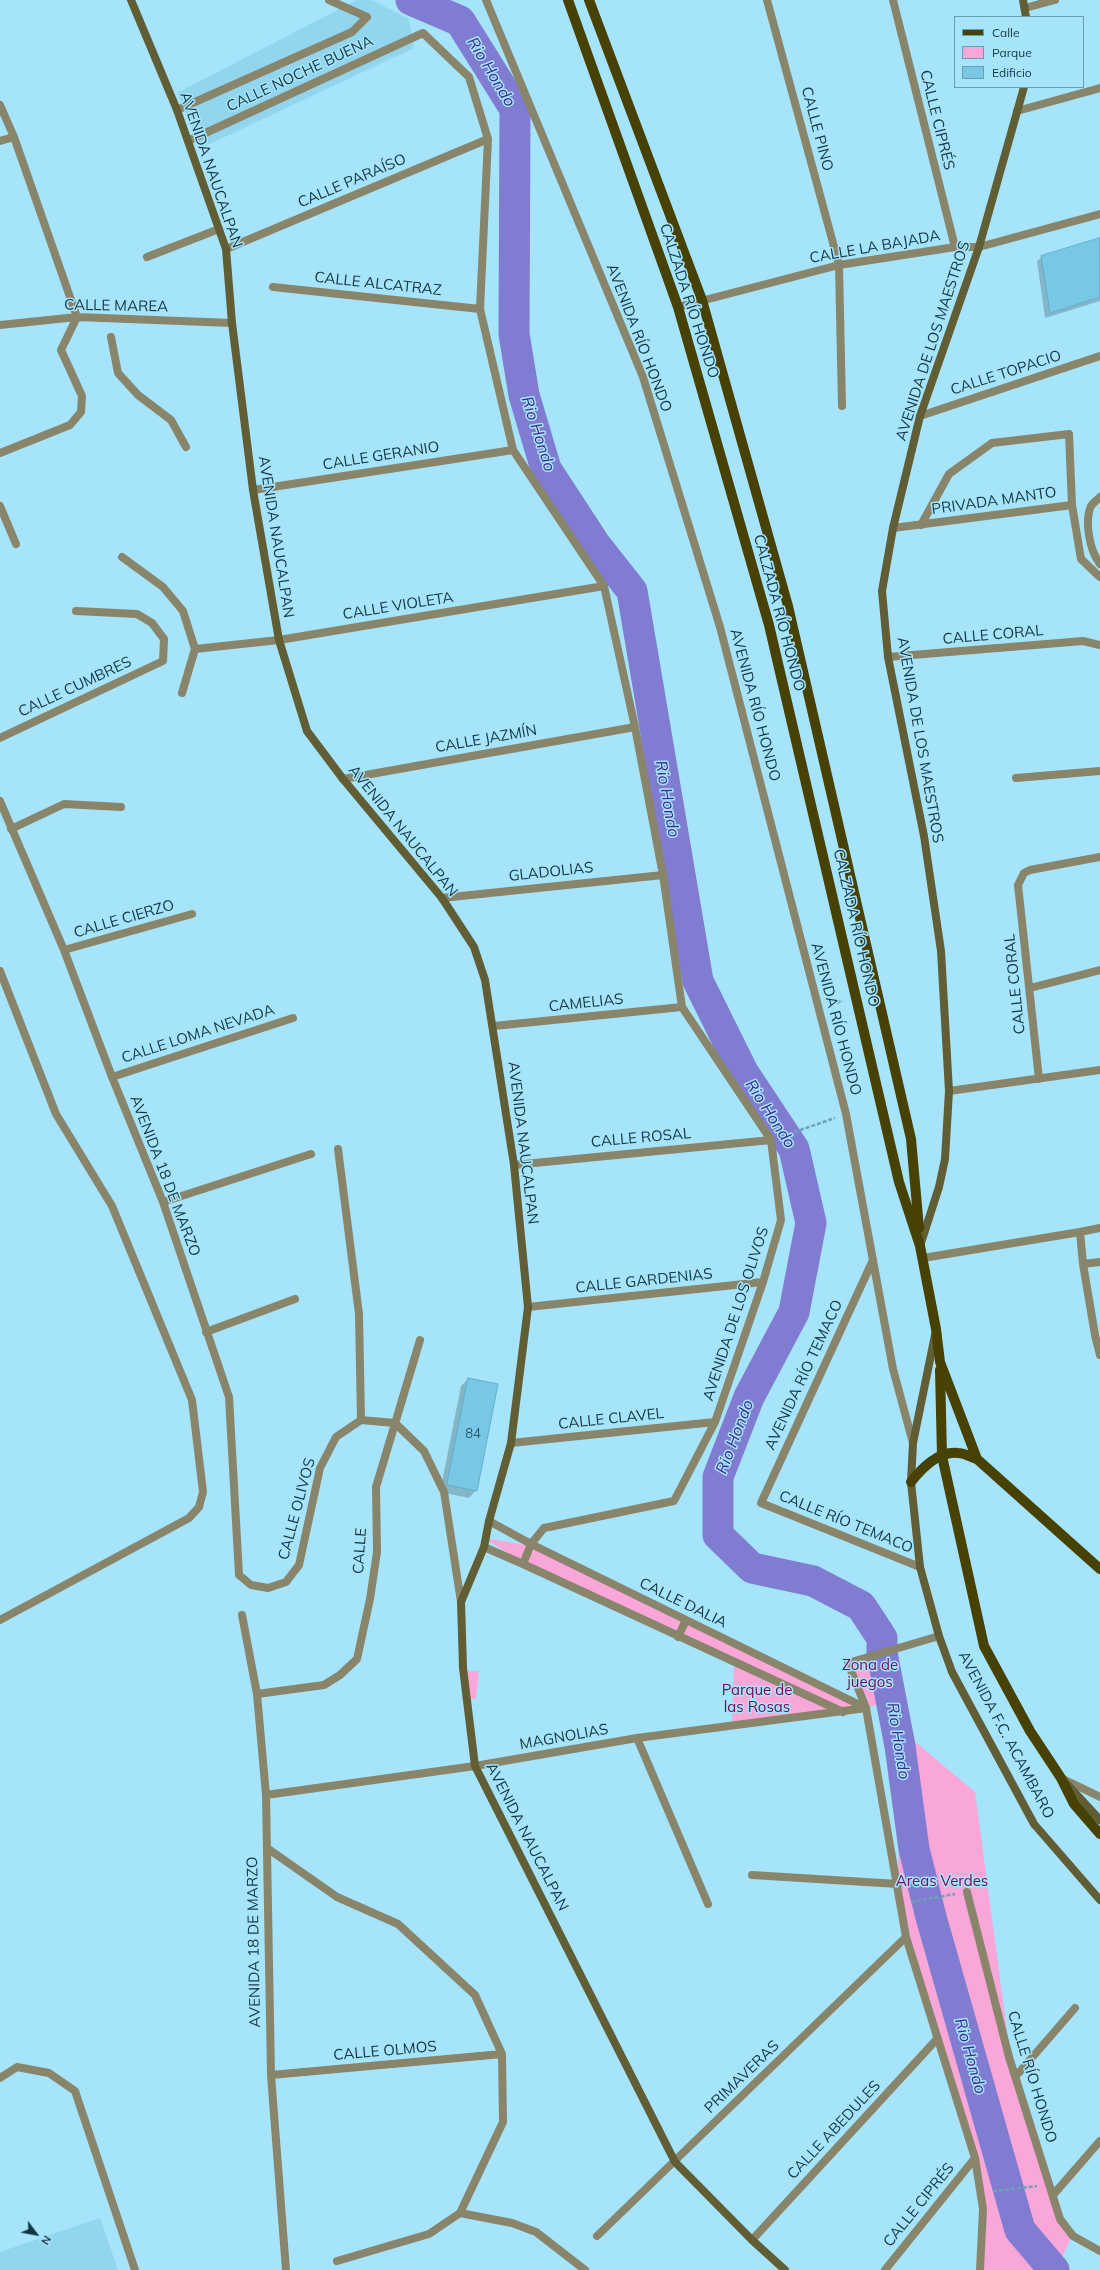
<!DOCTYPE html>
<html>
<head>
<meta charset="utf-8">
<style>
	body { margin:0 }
	#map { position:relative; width:1100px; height:2270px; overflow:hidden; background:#a5e4fb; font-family:Mulish,sans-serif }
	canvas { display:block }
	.legend { position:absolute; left:954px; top:16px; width:130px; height:72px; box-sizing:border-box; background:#a5e4fb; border:1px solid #6b9eb1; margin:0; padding:5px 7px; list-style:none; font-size:12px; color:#143642 }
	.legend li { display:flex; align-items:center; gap:8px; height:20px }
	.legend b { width:20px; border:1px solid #6b9eb1 }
	.north { position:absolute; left:16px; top:2214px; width:40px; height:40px; -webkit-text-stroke:3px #a5e4fb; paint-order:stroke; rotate:122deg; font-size:11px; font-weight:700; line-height:16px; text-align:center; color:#143642 }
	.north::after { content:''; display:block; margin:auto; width:14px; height:18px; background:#143642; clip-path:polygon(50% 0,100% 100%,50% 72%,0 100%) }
</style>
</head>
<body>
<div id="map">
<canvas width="1100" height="2270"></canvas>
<ul class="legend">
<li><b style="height:5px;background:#474104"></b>Calle</li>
<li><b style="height:11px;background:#f9a7d8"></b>Parque</li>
<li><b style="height:11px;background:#78c8e5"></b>Edificio</li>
</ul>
<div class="north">N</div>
</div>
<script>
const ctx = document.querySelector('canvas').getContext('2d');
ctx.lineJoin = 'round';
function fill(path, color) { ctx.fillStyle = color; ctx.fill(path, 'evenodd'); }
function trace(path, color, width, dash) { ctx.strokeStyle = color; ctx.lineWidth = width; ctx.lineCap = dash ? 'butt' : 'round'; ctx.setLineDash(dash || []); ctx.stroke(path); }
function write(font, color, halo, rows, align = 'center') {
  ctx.font = font + ' Mulish,sans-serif'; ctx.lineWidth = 3; ctx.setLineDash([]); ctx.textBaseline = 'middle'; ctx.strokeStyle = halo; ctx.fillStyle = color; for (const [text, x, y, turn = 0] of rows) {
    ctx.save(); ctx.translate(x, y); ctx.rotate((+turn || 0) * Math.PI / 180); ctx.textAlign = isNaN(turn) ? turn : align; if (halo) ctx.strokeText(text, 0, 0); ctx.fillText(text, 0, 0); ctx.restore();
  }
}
const built = new Path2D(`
	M357,0h14l38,19 5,29 -213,100 -24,-55z
	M100,2218l18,52h-118v-18z`);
const green = new Path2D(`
	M484,1538l48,8 334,161 -18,-44 34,-10 9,47 -24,8 -135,18 2,-64 -204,-95z
	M467,1671h12l-3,28h-10z
	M895,1725l80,67 38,284 39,119 20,41 -16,34h-76l3,-61 -8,-51 -68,-221 -9,-53 2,-138z`);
const shadow = new Path2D(`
	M1100,241v60l-55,17 -8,-57 5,-4z
	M468,1379l8,111 -7,8 -29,-6 21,-106z`);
const river = new Path2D(`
	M411,0l49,21 55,88 -1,225 10,61 22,74 49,75 37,47 66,390 45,91 51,77 17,74 -17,89 -45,85 -31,80v58l34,33 61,13 48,25 21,32v15l18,93 14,103 17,68 89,313 34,40`);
const building = new Path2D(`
	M1100,238v59l-50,16 -9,-57z
	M468,1378l30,6 -21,107 -30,-6z`);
const path = new Path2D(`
	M831,1004l12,-3
	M783,1136l52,-18
	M911,1902l44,-8
	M993,2191l44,-5`);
const street = new Path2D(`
	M486,0l157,377 77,250 126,487 47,255 20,74
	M767,0l72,265 3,141
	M893,0l62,247
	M1025,8l30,-8
	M0,105l14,32 63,180 -16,33 21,46 -1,16 -11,13 -70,28
	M177,110l175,-78 15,-15 -38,-17
	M1017,111l83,-23
	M0,141l14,-4
	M188,141l235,-108 46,44 19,62 -8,170 33,141 91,136 31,141 28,148 19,132 89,133 10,80 -18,62 -48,140 -41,79 -130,27 -13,16 -8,20
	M226,249l262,-110
	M147,257l72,-28
	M273,287l207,22
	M678,307l161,-42 116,-18h24l121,-33
	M0,325l77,-8 155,6
	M111,337l7,36 20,22 33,25 15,27
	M920,416l180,-60
	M253,490l260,-40
	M1100,497c-3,3 -7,6 -9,9 -7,16 -1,45 9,58
	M0,506l16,38
	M921,525l28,-51 43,-31 77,-9 3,71 9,54 19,18
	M893,528l179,-23
	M122,557l41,30 20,24 12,38 -13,44
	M195,649l84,-9 325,-54
	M888,657l195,-16 17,4
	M0,738l163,-77 1,-22 -12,-16 -15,-9 -61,-3
	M1016,778l84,-7
	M343,779l292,-52
	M0,801l64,149 48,127 51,125 66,195 10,178 12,10 17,3 18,-6 13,-17 21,-97 16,-31 25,-17 34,3 29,28 20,41 17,110
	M11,829l53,-25 57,3
	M442,898l221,-23
	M64,950l128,-36
	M0,971l56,143 56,92 80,194 11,92 -4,15 -10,11 -189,102
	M1030,988l70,-18
	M494,1026l188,-19
	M112,1077l181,-59
	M1039,1079l-21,-194 6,-12 6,-3 70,-13
	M949,1091l151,-21
	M338,1149l21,165 2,106
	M514,1165l257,-25
	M163,1202l148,-48
	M1080,1232l20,-4
	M923,1258l157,-26 3,32 17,-2
	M873,1260l-112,243 159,64
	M1083,1264l12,71 5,20
	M528,1307l235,-25
	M206,1332l89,-33
	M511,1443l204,-21
	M489,1521l42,23 335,164
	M484,1547l39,17 320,148
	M242,1615l15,79 9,101 5,280 15,195
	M939,1636l-91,27 18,45 40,229 69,221 8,51 -3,61
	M678,1637l8,-17
	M257,1694l67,-9 16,-10 17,-16 13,-60 7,-47 -1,-65 44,-147
	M637,1738l71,166
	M1061,1778l39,19
	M266,1795l209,-29 162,-28 229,-30
	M267,1848l70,49 61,27 77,71 27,59 1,68 -43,91 -31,21 -92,27
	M752,1875l146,9
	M967,1892l42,165 51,162 13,17 27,15
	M271,2075l231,-21
	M1016,2076l59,-68
	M0,2078l17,-11 32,6 26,18 60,179
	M1053,2195l47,-54
	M460,2213l52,10 24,9 49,38
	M597,2236l309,-299
	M752,2240l185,-201
	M885,2270l90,-112`);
const secondary = new Path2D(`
	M131,0l46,110 49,139 6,74 21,167 26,150 28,91 36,48 99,119 32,49 11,33 29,185 14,142 -17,136 -22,78 -5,26 -23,55 2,66 12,98 200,396 77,78 33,30
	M1023,0l3,17
	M920,1246l19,-59 6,-28 4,-68 -8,-140 -17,-115 -36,-179 -6,-66 11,-63 27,-112 59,-169 45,-160
	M935,1335l-22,108 -2,39 9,85 19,69 13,36 82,152 66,76
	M1066,1783l34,37`);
const primary = new Path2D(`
	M568,0l110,307 91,318 130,557 21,64 16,83 4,33 37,97 123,110
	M589,0l113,300 86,306 123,533 8,89
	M940,1370l2,86 42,190 46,85 31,47 13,26 26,30
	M911,1482c11,-14 27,-31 47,-29 6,0 13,4 19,6`);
const numberNames = [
	["84",473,1434]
];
const streetNames = [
	["CALLE NOCHE BUENA",300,74,-25],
	["CALLE CIPRÉS",937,120,76],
	["CALLE PINO",817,129,75],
	["AVENIDA NAUCALPAN",211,170,71],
	["CALLE PARAÍSO",352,181,-23],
	["CALLE LA BAJADA",875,247,-10],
	["CALLE ALCATRAZ",378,284,6],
	["CALZADA RÍO HONDO",689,301,72],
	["CALLE MAREA",116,306,1],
	["AVENIDA RÍO HONDO",639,338,69],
	["AVENIDA DE LOS MAESTROS",933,341,-72],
	["CALLE TOPACIO",1006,373,-18],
	["CALLE GERANIO",381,456,-9],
	["PRIVADA MANTO",994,501,-8],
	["AVENIDA NAUCALPAN",276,537,81],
	["CALLE VIOLETA",398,606,-9],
	["CALZADA RÍO HONDO",779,613,75],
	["CALLE CORAL",993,635,-5],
	["CALLE CUMBRES",75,687,-25],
	["AVENIDA RÍO HONDO",755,705,75],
	["CALLE JAZMÍN",486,739,-10],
	["AVENIDA DE LOS MAESTROS",920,740,80],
	["AVENIDA NAUCALPAN",403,831,51],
	["GLADOLIAS",551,872,-6],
	["CALLE CIERZO",124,919,-16],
	["CALZADA RÍO HONDO",856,928,77],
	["CALLE CORAL",1015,984,-96],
	["CAMELIAS",586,1003,-6],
	["AVENIDA RÍO HONDO",836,1019,75],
	["CALLE LOMA NEVADA",198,1034,-18],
	["CALLE ROSAL",641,1138,-5],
	["AVENIDA NAUCALPAN",523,1143,83],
	["AVENIDA 18 DE MARZO",165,1176,69],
	["CALLE GARDENIAS",644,1281,-6],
	["AVENIDA DE LOS OLIVOS",736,1314,-72],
	["AVENIDA RÍO TEMACO",804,1375,-65],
	["CALLE CLAVEL",611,1419,-6],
	["CALLE OLIVOS",297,1509,-75],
	["CALLE RÍO TEMACO",846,1522,22],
	["CALLE",360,1551,-86],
	["CALLE DALIA",683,1603,26],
	["AVENIDA F.C. ACAMBARO",1006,1735,62],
	["MAGNOLIAS",564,1737,-10],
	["AVENIDA NAUCALPAN",527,1837,63],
	["AVENIDA 18 DE MARZO",254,1942,-91],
	["CALLE OLMOS",385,2051,-5],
	["PRIMAVERAS",742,2077,-44],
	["CALLE RÍO HONDO",1032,2077,73],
	["CALLE ABEDULES",834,2130,-47],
	["CALLE CIPRÉS",919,2205,-51]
];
const parkNames = [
	["Zona de",870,1665],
	["juegos",870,1682],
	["Parque de",757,1690],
	["las Rosas",757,1707],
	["Areas Verdes",942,1881]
];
const waterNames = [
	["Rio Hondo",491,72,59],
	["Rio Hondo",538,434,72],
	["Rio Hondo",667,799,80],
	["Rio Hondo",770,1114,57],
	["Rio Hondo",735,1437,-69],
	["Rio Hondo",898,1741,81],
	["Rio Hondo",970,2056,74]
];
fill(built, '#91d5ef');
fill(green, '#f9a7d8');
fill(shadow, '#0003');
trace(river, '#7f7cd2', 31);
fill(building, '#78c8e5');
trace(building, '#5fafcb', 1);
trace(path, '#6ea2b5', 2.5, [4, 2]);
trace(street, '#88856a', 8);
trace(secondary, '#615d34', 8);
trace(primary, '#474104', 10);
write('13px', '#2d5a6b', null, numberNames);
write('15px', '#143642', '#a5e4fb', streetNames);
write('15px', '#770958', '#a5e4fb', parkNames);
write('italic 16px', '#3b2a8f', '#a5e4fb', waterNames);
</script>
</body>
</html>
